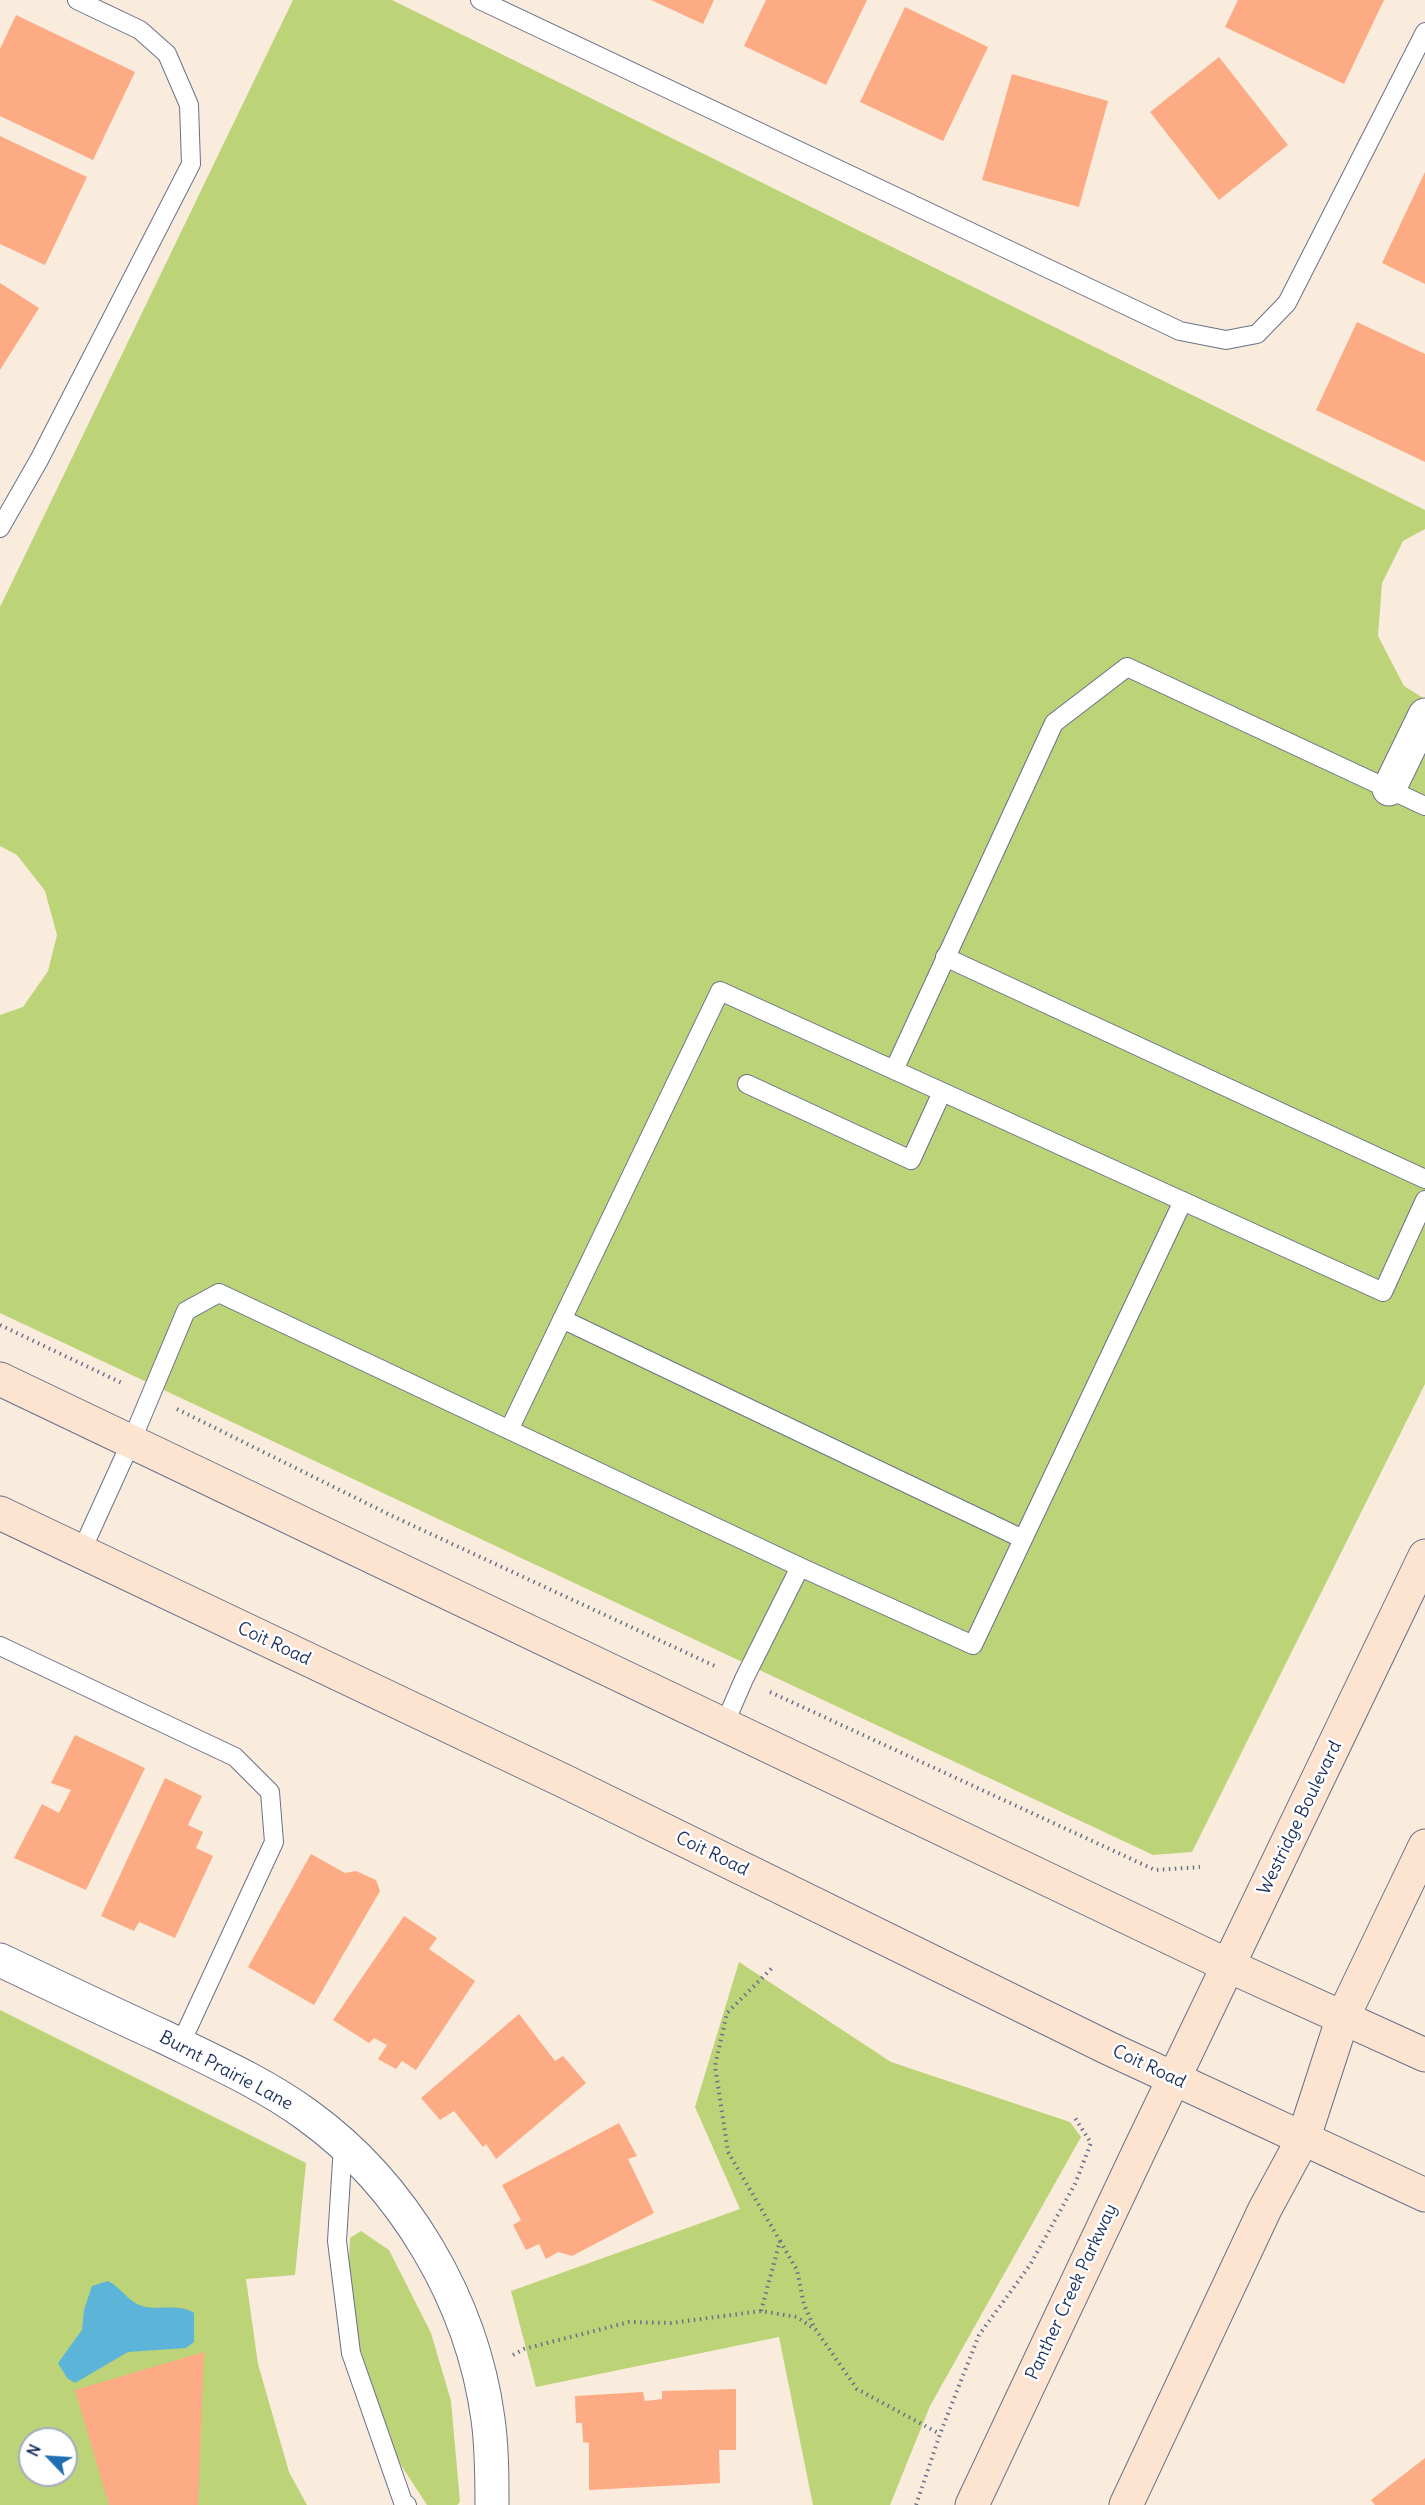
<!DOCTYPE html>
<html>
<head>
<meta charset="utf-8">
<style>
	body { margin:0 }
	#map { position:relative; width:1425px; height:2505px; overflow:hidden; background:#f9ecdd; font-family:Delius,sans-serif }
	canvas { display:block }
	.north { position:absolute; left:18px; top:2427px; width:60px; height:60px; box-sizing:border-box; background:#fff; border:2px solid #a4acbf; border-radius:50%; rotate:295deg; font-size:16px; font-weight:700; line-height:24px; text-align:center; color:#1b2f5e }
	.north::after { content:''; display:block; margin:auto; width:21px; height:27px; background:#1f6fb2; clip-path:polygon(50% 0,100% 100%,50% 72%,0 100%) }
</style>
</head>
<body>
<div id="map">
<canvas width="1425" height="2505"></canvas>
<div class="north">N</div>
</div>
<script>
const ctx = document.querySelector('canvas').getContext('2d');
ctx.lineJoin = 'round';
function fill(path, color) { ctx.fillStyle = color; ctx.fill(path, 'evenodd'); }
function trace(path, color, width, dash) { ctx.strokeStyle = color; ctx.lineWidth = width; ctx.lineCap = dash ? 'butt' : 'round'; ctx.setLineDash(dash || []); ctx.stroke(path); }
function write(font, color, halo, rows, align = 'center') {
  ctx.font = font + ' Delius,sans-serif'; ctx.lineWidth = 5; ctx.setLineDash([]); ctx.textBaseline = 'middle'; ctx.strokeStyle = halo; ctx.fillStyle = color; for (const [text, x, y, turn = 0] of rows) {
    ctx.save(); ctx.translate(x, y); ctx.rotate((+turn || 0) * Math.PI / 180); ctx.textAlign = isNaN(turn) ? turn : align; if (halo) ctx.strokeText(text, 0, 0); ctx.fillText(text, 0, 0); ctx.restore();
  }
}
const green = new Path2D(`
	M293,0h99l1033,510v19l-22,12 -21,42 -4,53 26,50 21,13v685l-233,468 -39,3 -1153,-542v-298l23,-8 25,-36 9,-36 -12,-44 -28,-36 -17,-9v-239z
	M739,1962l152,100 179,60 11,15 -151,269 -40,99h-77l-34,-168 -243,50 -25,-96 229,-82 -45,-102z
	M0,2010l306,153 -11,112 -49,4 12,85 31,108 18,33h-307zM30,2439h36v36h-36z
	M361,2231l28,19 42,83 20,68 9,101 -3,3h-30l-36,-55 -32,-87 -11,-78 2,-47z`);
const water = new Path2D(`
	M108,2281c13,6 20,21 34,25 18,5 36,-3 52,7v29l-8,6 -58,4 -53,31 -8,-5 -9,-15 24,-33 2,-20 8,-24z`);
const building = new Path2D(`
	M651,0h63l-11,24z
	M766,0h101l-41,85 -82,-39z
	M1238,0h146l-40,84 -119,-57z
	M905,7l83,40 -45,94 -83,-39z
	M16,15l119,57 -42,88 -93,-44v-67z
	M1219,57l69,88 -69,55 -69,-88z
	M1012,74l96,27 -29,106 -97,-27z
	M0,136l87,41 -42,88 -45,-21z
	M1425,172v112l-43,-21z
	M0,283l39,25 -39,62z
	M1357,322l68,32v108l-109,-52z
	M75,1735l70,33 -59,122 -72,-32 28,-54 17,9 12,-23 -20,-7z
	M165,1778l37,18 -14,29 15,7 -7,16 17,8 -38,82 -36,-16 -5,9 -33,-15z
	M311,1854l34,19 11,-2 20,9 4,11 -66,114 -66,-38z
	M404,1916l33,22 -8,11 46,32 -59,89 -14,-9 -6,8 -18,-10 9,-14 -13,-7 -5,5 -36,-23z
	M519,2014l36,47 8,-5 23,27 -90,76 -10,-15 -3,3 -29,-36 -14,9 -19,-22z
	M619,2123l18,33 -9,3 26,54 -82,43 -14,-4 -12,7 -7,-15 -13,6 -13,-25 8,-5 -19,-35z
	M204,2352l-6,153h-89l-34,-115z
	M736,2389v61h-17l1,33 -131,7v-47l-6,-1 -1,-19h-6l-1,-27 68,-4 2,9 17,-2v-8z
	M1425,2458v47h-50l-4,-5z`);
const path = new Path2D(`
	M0,1325l124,59
	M177,1409l213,106 327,152
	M770,1692l385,178 45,-3
	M780,2241l17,29 7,35 11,24
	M761,2311l19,-70 -52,-89 -13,-86 12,-53 45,-45
	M513,2355l11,-6 105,-27 42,1 90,-12 36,6 19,13 41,59 83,45
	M916,2505l24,-71 39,-99 51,-70 45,-81 16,-41 -16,-25`);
const lane = new Path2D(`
	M480,0l700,331 46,9 31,-6 30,-31 138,-271
	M0,528l39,-68 152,-296 -2,-59 -22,-51 -27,-24 -63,-30
	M945,957l480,222
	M894,1070l160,-347 73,-56 298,139
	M747,1084l164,76 31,-68
	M562,1319l461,220
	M509,1430l211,-439 663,301 42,-92
	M81,1552l50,-110 55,-131 33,-18 581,274 -56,112 -20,46
	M800,1567l173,78 210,-444
	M0,1646l235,111 35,35 4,50 -94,203
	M343,2145l-6,96 14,112 52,149 4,3`);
const street = new Path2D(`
	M1389,789l36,-74
	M0,1960c55,26 109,52 164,77 49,24 99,46 143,78 97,70 165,186 181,304 4,29 4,57 4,86`);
const secondary = new Path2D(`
	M0,1379l1229,587 196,89
	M0,1513l564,268 544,267 317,147
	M972,2505l168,-356 285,-593
	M1126,2505l139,-296 39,-72 39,-120 82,-171`);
const streetNames = [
	["Coit Road",274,1644,25],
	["Westridge Boulevard",1300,1818,-64],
	["Coit Road",712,1854,26],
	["Coit Road",1149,2067,25],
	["Burnt Prairie Lane",226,2071,28],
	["Panther Creek Parkway",1072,2292,-65]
];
fill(green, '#bcd377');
fill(water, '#5cb4d9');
fill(building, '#fcab85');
trace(lane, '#69718a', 20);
trace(street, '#69718a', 35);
trace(secondary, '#69718a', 35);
trace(path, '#69718a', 4, [1.5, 4.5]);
trace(lane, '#fff', 18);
trace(street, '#fff', 33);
trace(secondary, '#fde4d0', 33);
write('18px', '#1b2f5e', '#fff', streetNames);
</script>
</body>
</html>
